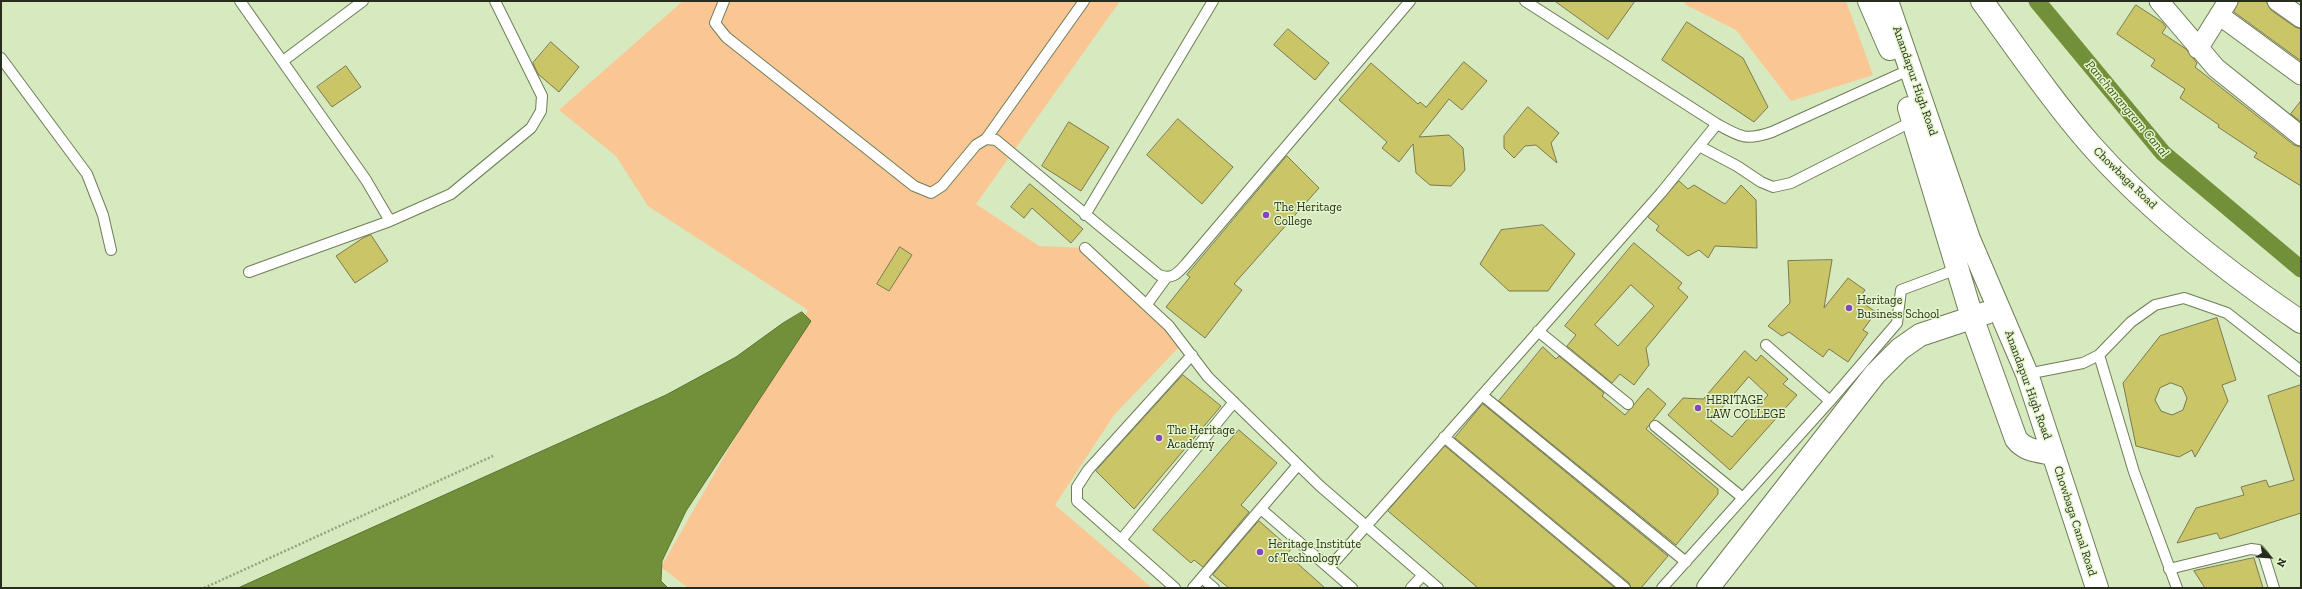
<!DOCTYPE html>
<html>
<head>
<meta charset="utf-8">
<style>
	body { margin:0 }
	#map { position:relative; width:2302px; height:589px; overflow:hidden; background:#d7e9be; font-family:"Zilla Slab",serif }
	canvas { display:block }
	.frame { position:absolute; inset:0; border:2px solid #272d1d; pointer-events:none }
	.north { position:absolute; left:2250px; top:537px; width:40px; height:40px; -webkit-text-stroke:3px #e4f6cb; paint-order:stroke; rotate:116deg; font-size:11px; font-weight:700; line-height:16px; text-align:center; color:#272d1d }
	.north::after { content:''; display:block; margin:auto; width:14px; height:18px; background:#272d1d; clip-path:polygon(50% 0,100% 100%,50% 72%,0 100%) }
</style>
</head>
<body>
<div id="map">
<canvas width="2302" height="589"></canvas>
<div class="frame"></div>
<div class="north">N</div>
</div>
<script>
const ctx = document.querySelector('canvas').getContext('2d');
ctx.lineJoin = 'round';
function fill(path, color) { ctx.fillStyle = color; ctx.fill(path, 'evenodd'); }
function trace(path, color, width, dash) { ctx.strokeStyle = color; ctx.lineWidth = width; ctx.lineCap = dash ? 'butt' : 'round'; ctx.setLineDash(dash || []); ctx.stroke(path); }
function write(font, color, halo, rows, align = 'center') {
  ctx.font = font + ' "Zilla Slab",serif'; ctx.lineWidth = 3; ctx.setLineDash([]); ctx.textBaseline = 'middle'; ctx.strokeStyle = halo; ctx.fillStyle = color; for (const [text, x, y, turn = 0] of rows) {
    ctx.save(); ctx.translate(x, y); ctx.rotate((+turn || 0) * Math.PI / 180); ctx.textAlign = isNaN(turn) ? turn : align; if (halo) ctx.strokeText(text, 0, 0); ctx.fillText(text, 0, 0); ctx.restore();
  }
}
const green = new Path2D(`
	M683,1h437l-144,203 63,42 46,2 96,97 -67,70 -59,90 97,83h-464l-27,-21 147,-257 -160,-104 -32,-50 -57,-46z
	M1682,1h164l27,74 -82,26 -55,-71 -48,-24z`);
const water = new Path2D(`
	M802,312l9,9 -125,190 -24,50 -1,20 7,7h-430l428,-193 70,-38 47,-34z`);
const canal = new Path2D(`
	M2037,1l126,152 138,116`);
const building = new Path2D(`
	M1555,1h80l-27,38z
	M2239,1h27l5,9 24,17 6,2v32l-67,-49z
	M2136,5l26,17 4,5 -4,6 24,16 11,14 -2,4 99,78 7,2v39l-47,-29 3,-4 -39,-26 1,-2 -39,-27 5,-9 -34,-23 4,-6 -38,-26z
	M1687,22l56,36 25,49 -14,15 -92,-62z
	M1288,29l41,34 -14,17 -41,-35z
	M551,42l28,25 -20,25 -21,-18 -5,-11z
	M1464,62l23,19 -25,29 -13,-11 -30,38 30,-2 14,13 2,22 -14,16 -21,-1 -14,-12 -3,-29 -14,18 -17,-14 5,-6 -48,-42 32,-37 47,41 2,-2 6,5z
	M346,66l15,21 -29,20 -15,-20z
	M2301,101v21l-10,-8z
	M1528,107l31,26 -8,10 6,20 -21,-18 -11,1 -11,12 -10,-10v-12z
	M1178,119l55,48 -31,37 -55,-49z
	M1069,122l40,25 -28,44 -39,-25z
	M1287,156l32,32 -85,96 8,6 -37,48 -39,-31 24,-30 -3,-2z
	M1679,181l9,8 6,-4 31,19 16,-19 15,15 1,48 -42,-2 -7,12 -9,-8 -11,6 -32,-26 3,-4 -11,-9z
	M1030,184l53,45 -12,14 -39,-35 -8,10 -13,-11z
	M1543,225l32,29 -27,37h-39l-29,-27 21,-34z
	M371,235l17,26 -33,22 -19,-27 27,-18z
	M1634,243l48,40 -4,5 10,9 -42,51 3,17 -15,20 -14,-11 -8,9 -45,-37 9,-11 -11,-9zM1631,285l23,21 -36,40 -23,-21z
	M900,247l12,8 -23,36 -12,-7z
	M1832,260l-8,48 24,-30 17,12 -7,10 18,12 -13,18 5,3 -20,29 -19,-13 -6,8 -34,-25 -7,4 -14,-10 22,-23 -2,-42z
	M2217,318l19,62 -14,5 6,16 -33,56 -3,-7 -13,7 -43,-11 -13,-63 37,-47zM2171,383l11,4 5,11 -4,12 -11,5 -11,-4 -6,-11 5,-12z
	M1543,347l13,12 3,-3 45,37 -2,3 23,19 23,-27 18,16 -20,25 72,60v5l-42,51 -177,-144z
	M1745,351l11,10 5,-6 27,24 -5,5 14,11 -67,75 -62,-55 15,-17 20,1zM1749,377l19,18 -36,42 -21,-16z
	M1183,375l38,31 -87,103 -38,-38z
	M2301,385v128l-81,26 -3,-6 -40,10 19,-35 48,-13 -3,-8 25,-7 3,7 25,-7 -26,-84z
	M1483,404l185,152 -27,32h-10l-2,-5 -174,-145z
	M1239,430l38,33 -36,42 8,7 -46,55 -9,-7 -3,3 -38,-33z
	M1445,446l170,142h-137l-90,-77z
	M1259,521l32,28 -4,5 38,34h-96l-16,-13z
	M2254,558l9,30h-58l-11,-17z`);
const path = new Path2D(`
	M204,588l289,-132`);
const lane = new Path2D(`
	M240,1l126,179 24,41
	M724,1l-9,22 11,14 188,149 17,7 11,-7 34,-41 10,-6 10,1 163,135c13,5 18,-1 27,-11l224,-263
	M1525,1l192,123c23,13 29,17 55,8l139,-63
	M1,58l86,116 16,41 8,35
	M283,61l80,-60
	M986,139l98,-138
	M1699,146l38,20 24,16 12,5 18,-4 124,-63
	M1085,215l128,-214
	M1085,248l84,78 39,51 112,109 118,102
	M249,272l141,-51 61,-27 80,-66 10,-17 1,-15 -47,-95
	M1147,304l19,-26
	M1538,331l90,73
	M1766,345l64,56
	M2099,355l35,117 43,116
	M2027,374l56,-11 16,-8 32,-33 24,-17 29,-7 43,15 74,58
	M1482,395l204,167
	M1655,426l88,72
	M1444,437l181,151
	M1261,509l91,79
	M1121,540l113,-138
	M1329,568l332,-375 56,-69
	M2169,569l82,-20 8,1 5,6 10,32
	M1202,578l12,10
	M1175,588l-98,-87v-14l11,-17 104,-115
	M1193,588l105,-123
	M1411,588l12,-13
	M1662,588l168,-187 67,-78 4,-33 59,-22`);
const street = new Path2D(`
	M2159,1l57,67 85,68
	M2277,1l24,17
	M2219,15l82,60
	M2198,49l30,-48`);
const secondary = new Path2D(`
	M1869,1l21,48
	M1887,1l82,238 58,135 70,214
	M1982,1c35,48 69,98 108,143 58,66 139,129 211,178
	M1909,108l63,209 44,122c9,12 22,12 37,15
	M1708,588l167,-214 25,-25 20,-14 66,-22`);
const markers = [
	[1266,215,4,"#8546bb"],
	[1849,308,4,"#8546bb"],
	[1698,408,4,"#8546bb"],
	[1159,438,4,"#8546bb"],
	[1260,552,4,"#8546bb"]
];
const streetNames = [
	["Anandapur High Road",1915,81,71],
	["Chowbaga Road",2125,178,44],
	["Anandapur High Road",2028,385,70],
	["Chowbaga Canal Road",2075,521,72]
];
const poiNames = [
	["The Heritage",1274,208],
	["College",1274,222],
	["Heritage",1857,301],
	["Business School",1857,315],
	["HERITAGE",1706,401],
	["LAW COLLEGE",1706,415],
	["The Heritage",1167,431],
	["Academy",1167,445],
	["Heritage Institute",1268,545],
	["of Technology",1268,559]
];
const waterNames = [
	["Panchanangram Canal",2127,109,50]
];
fill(green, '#fac693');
fill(water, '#72903a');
trace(water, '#5c7231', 1);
trace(canal, '#72903a', 17);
fill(building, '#cac566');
trace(building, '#7b7950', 1);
trace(lane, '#6e7e57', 12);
trace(street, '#6e7e57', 21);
trace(secondary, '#6e7e57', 24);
trace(path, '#94a180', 2.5, [2, 2]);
trace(lane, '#fff', 10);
trace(street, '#fff', 19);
trace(secondary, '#fff', 22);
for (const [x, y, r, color] of markers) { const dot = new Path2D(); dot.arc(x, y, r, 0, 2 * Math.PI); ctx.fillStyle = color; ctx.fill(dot); trace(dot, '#e4f6cb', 1.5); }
write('12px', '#272d1d', '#e4f6cb', streetNames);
write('12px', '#272d1d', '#e4f6cb', poiNames, 'left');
write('italic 13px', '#3f5316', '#e4f6cb', waterNames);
</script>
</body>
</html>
